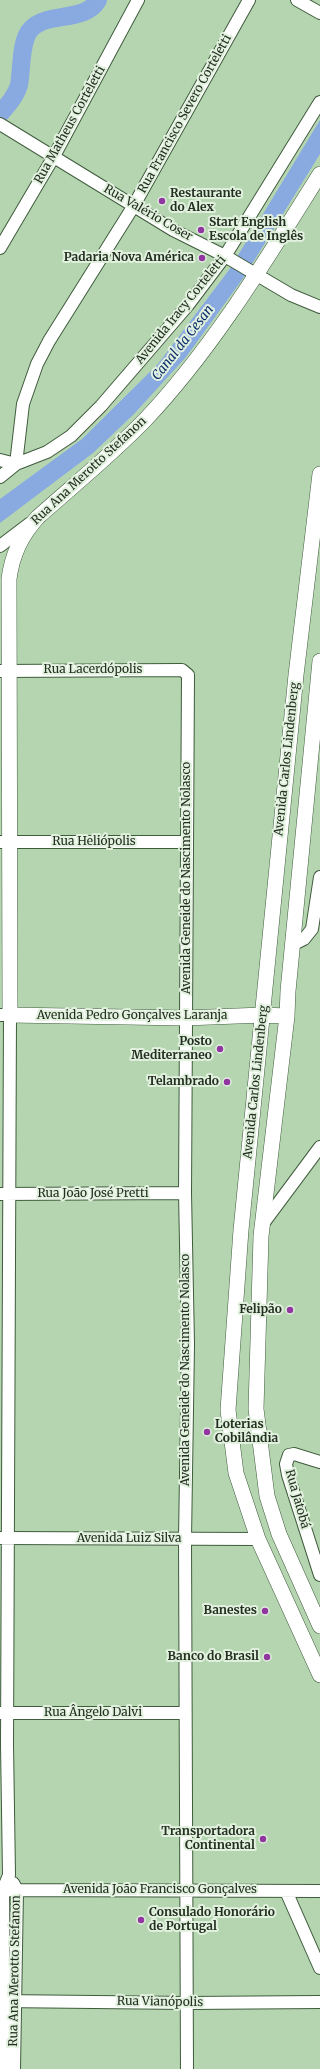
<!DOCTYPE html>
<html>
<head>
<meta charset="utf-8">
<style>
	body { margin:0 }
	canvas { display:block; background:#b5d5b1 }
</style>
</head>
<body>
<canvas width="320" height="2069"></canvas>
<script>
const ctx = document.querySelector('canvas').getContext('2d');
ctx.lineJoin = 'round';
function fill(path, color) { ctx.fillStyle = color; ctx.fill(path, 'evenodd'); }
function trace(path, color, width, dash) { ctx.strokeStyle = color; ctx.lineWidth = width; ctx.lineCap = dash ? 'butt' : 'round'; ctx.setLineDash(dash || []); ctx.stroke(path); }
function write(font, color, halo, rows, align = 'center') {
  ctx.font = font + ' Merriweather,serif'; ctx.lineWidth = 4; ctx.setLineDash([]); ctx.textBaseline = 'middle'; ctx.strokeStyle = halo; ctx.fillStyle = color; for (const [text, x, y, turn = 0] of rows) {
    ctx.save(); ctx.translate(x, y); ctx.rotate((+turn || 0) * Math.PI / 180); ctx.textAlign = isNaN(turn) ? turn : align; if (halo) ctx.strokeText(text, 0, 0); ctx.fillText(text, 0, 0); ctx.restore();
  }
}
const water = new Path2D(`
	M320,120v34l-76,123 -58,80 -52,57 -41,39 -93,70v-24l82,-60 76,-75 71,-94z`);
const river = new Path2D(`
	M0,114c7,-8 16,-18 19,-29 3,-15 1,-45 12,-56 17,-18 54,-6 67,-29`);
const minor = new Path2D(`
	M297,0l23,13
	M0,124l173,106 52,26 66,39 29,12
	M0,248l53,-90 85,-158
	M0,460l16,4
	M16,464l7,-60 14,-40 12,-23 84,-134 116,-207
	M0,477l16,-13 31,-12 24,-16 30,-30 87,-101 37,-49 95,-154
	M0,546l29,-22
	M0,671l182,-1 6,5 -3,518 3,151 -3,195 2,530
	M0,842h187
	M292,945l12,-6 8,-10 8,-52
	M0,1015h10l-3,729 2,131 -6,15 1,111 -1,68
	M0,1194l185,-1
	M262,1225l58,-78
	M320,1462l-26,-8 -5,1 -3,9 2,11 32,100
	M0,1538l258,1
	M0,1713h185
	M13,1883l4,7 -3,179
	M0,1890l320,1
	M286,1891l34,77
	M0,2001l188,2 132,-1`);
const major = new Path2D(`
	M320,474l-24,201 -55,555 -13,180 8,63 22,66 62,136
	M320,661l-32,330 -1,25 -26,220 -5,173 11,87 12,38 41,92
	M287,1016l-24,-1 -78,3 -175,-3 -1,-436c3,-24 12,-44 29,-62 36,-32 74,-63 107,-97 69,-73 122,-162 175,-246`);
const markers = [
	[162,201,4,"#9136a0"],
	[201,230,4,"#9136a0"],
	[202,258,4,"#9136a0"],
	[220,1049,4,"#9136a0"],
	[227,1082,4,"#9136a0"],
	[290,1310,4,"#9136a0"],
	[207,1432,4,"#9136a0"],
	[265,1611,4,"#9136a0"],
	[267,1657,4,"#9136a0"],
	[263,1839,4,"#9136a0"],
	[141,1920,4,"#9136a0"]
];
const streetNames = [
	["Rua Francisco Severo Corteletti",185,114,-61],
	["Rua Matheus Corteletti",70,125,-61],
	["Rua Valério Coser",148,213,30],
	["Avenida Iracy Corteletti",181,310,-51],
	["Rua Ana Merotto Stefanon",89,471,-43],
	["Rua Lacerdópolis",93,670],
	["Avenida Carlos Lindenberg",287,759,-84],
	["Rua Heliópolis",94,842],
	["Avenida Geneide do Nascimento Nolasco",187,878,-90],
	["Avenida Pedro Gonçalves Laranja",132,1016],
	["Avenida Carlos Lindenberg",256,1082,-84],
	["Rua João José Pretti",93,1194],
	["Avenida Geneide do Nascimento Nolasco",186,1370,-90],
	["Rua Jatobá",297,1499,74],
	["Avenida Luiz Silva",129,1539],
	["Rua Ângelo Dalvi",93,1713],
	["Avenida João Francisco Gonçalves",160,1890],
	["Rua Ana Merotto Stefanon",15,1971,-89],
	["Rua Vianópolis",160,2002,1]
];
const poiNames = [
	["Restaurante",170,194,"left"],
	["do Alex",170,208,"left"],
	["Start English",209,223,"left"],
	["Escola de Inglês",209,237,"left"],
	["Padaria Nova América",194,258],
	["Posto",212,1042],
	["Mediterraneo",212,1056],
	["Telambrado",219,1082],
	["Felipão",282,1310],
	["Loterias",215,1425,"left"],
	["Cobilândia",215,1439,"left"],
	["Banestes",257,1611],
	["Banco do Brasil",259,1657],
	["Transportadora",255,1832],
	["Continental",255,1846],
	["Consulado Honorário",149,1913,"left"],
	["de Portugal",149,1927,"left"]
];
const waterNames = [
	["Canal da Cesan",183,343,-52]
];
fill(water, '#89a9e1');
trace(river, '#89a9e1', 18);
trace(minor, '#3f5c3c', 14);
trace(major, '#3f5c3c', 16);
trace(minor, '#fff', 12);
trace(major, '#fff', 15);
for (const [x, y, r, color] of markers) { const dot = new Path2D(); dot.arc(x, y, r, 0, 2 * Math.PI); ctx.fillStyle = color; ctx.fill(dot); trace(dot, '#e1f1de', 1.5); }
write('12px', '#232f21', '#e1f1de', streetNames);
write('bold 12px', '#232f21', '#e1f1de', poiNames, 'right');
write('italic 13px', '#0b2d6e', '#e1f1de', waterNames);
</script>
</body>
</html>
